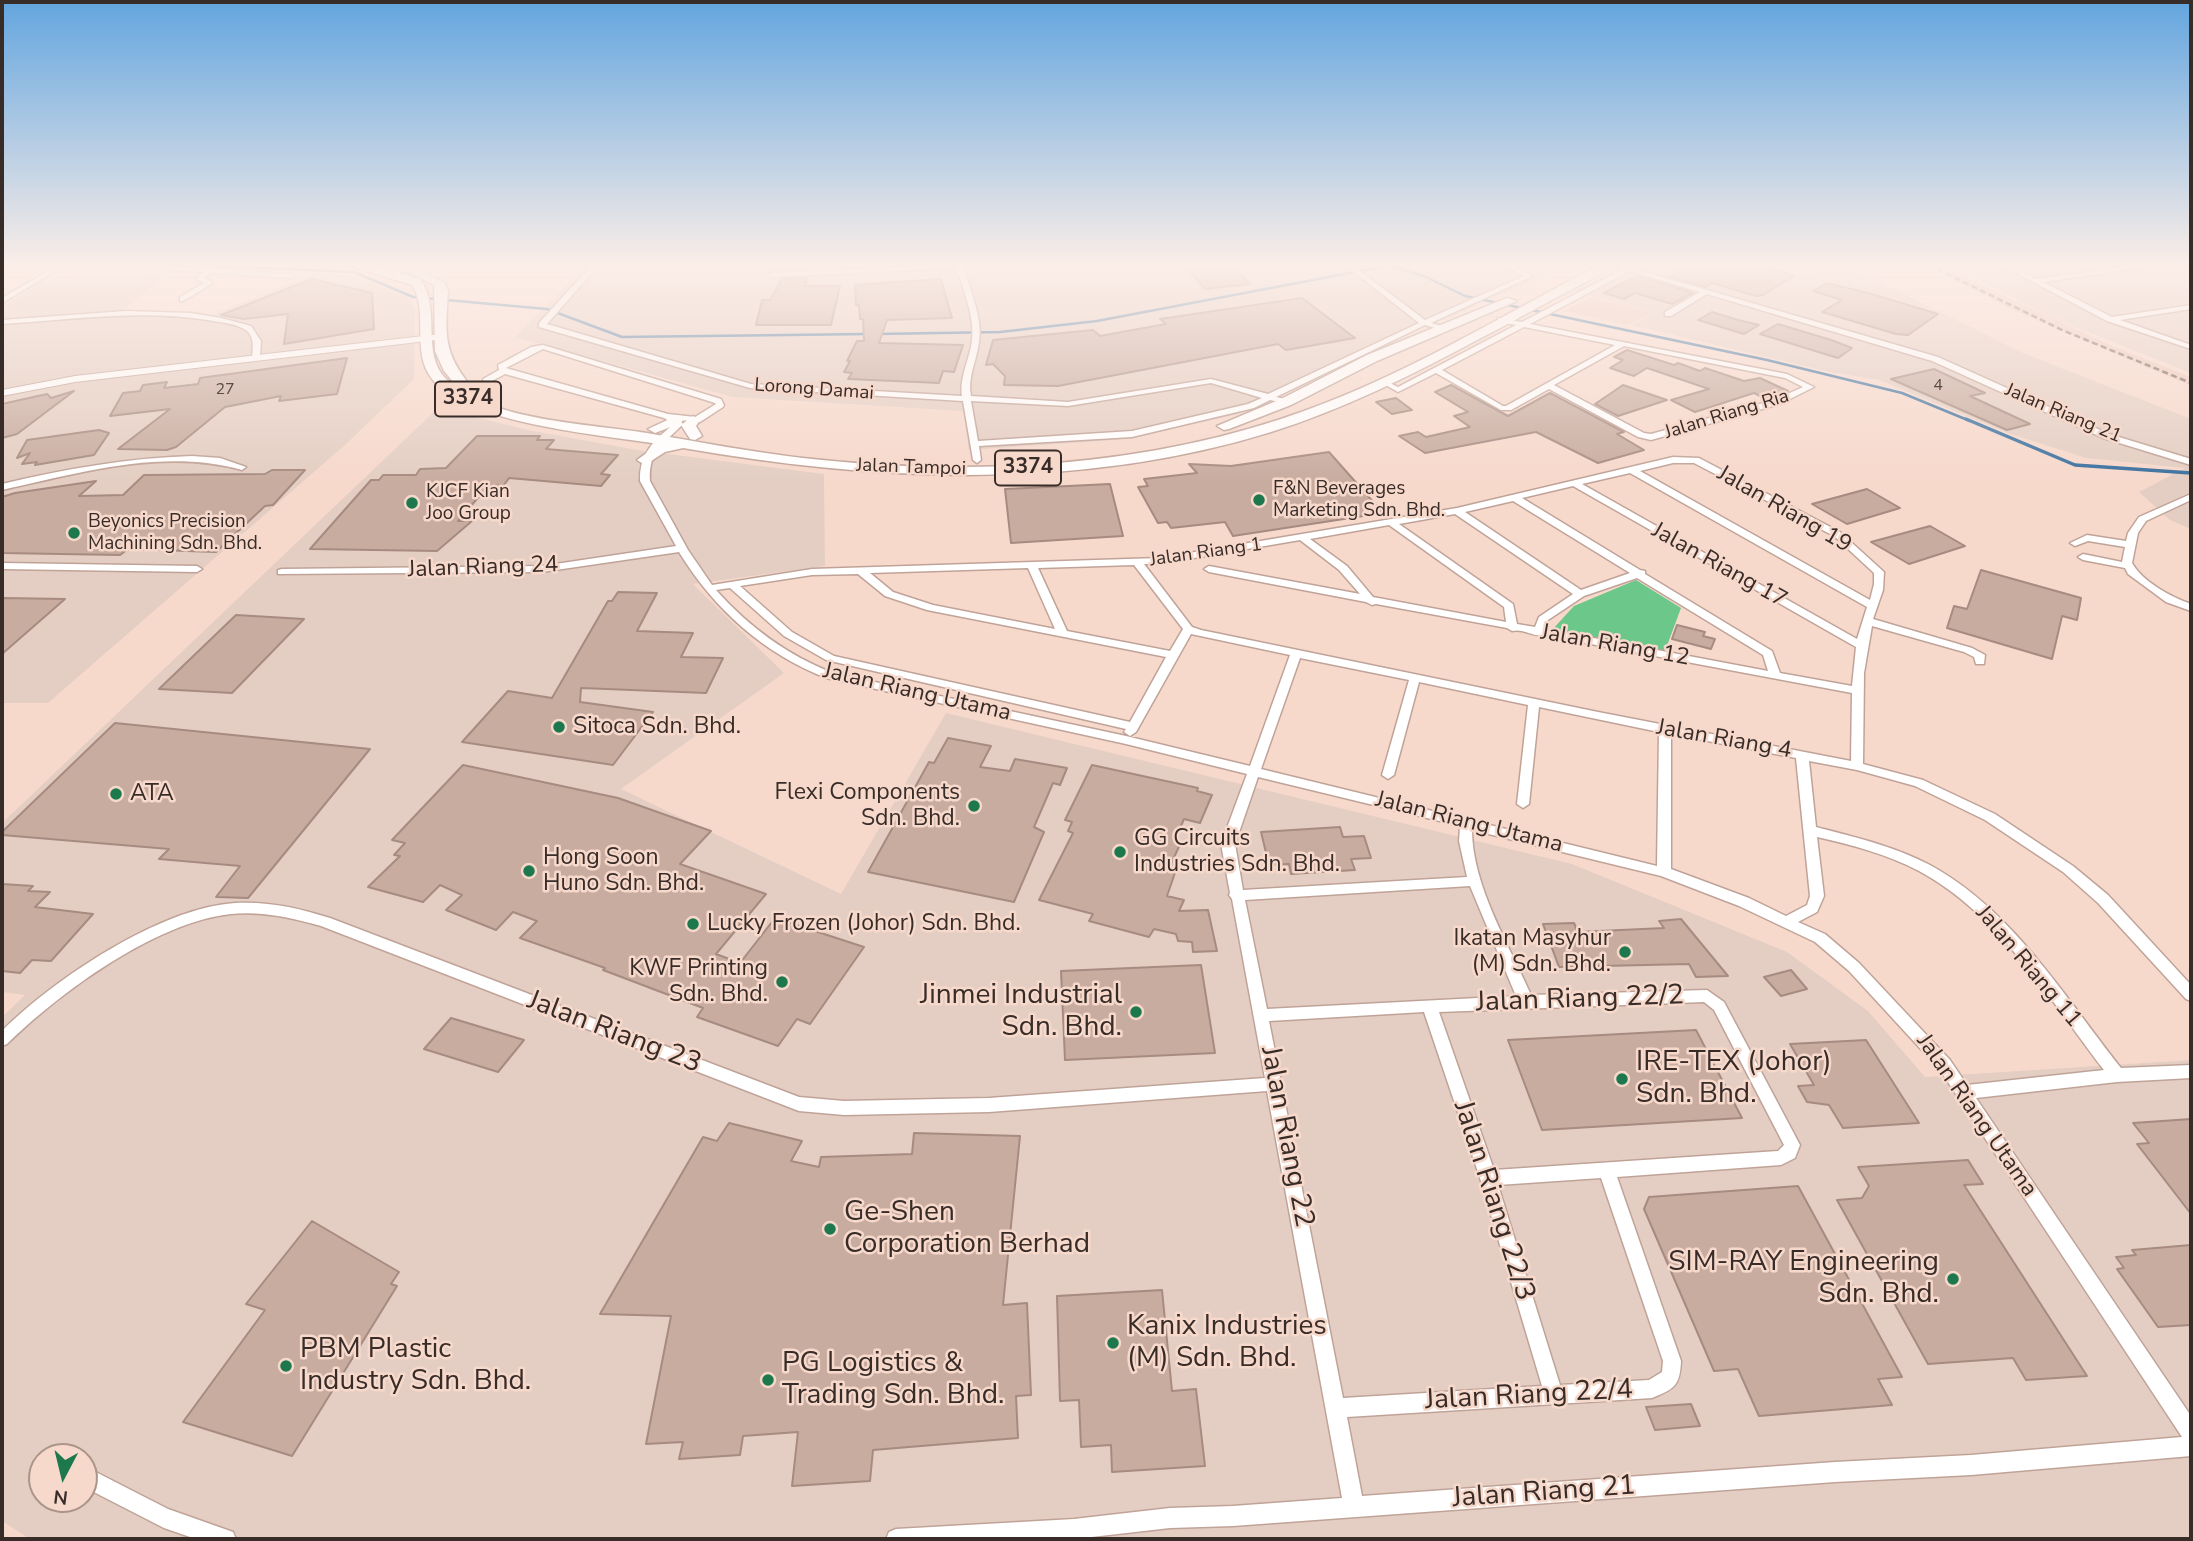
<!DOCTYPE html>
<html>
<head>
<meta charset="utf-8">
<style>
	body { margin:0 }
	#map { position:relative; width:2193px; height:1541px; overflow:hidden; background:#f7d9cc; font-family:"Nunito Sans",sans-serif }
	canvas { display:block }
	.frame { position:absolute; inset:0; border:4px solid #382c28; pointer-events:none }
	.north { position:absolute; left:28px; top:1443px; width:70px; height:70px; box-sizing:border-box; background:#f7d9cc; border:2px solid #ab948a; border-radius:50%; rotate:187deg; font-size:19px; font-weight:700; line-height:28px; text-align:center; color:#382c28 }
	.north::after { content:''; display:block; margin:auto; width:24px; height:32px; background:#1d784d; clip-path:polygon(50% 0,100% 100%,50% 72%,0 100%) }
</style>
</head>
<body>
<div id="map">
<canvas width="2193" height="1541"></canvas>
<div class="frame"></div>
<div class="north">N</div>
</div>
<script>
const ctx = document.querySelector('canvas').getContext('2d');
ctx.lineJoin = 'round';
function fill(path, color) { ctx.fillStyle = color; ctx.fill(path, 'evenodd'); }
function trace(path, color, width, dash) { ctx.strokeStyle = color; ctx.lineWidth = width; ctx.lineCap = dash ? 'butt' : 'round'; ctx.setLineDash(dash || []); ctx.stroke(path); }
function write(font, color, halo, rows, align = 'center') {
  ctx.font = font + ' "Nunito Sans",sans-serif'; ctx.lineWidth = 5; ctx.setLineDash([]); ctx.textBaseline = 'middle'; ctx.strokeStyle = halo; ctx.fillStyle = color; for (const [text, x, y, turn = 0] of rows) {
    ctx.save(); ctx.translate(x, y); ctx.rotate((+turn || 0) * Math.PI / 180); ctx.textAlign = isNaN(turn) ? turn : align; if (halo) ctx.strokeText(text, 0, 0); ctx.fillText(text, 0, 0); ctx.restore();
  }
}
const built = new Path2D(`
	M1924,265h16l172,81 79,31v9l-185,-79z
	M1592,297l60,16 -24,12 -65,-14z`);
const industrial = new Path2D(`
	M587,265h985l-187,79 -142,69 -115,26 -159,11 -6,-39 -230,-14 -218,-60z
	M1631,265h140l33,9 43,-8 176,87 168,66v110l-21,-9 -31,-28 46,-24 -99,-10 -78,-25 -129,-53 -49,-8 -198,-47 22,-12 -81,-22z
	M1949,265h242v108l-136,-54z
	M168,273l-47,39 90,3 105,-42 33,2 59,21 7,14 -1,69 -69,66 -297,258h-46v-396l39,-25z
	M438,408l90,22 109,20 187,24 1,92 -132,18 91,89 -163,116 220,105 105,-181 626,151 215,88 81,59 57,66 266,-17v479h-2161l-28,-18v-504l23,-22 -23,-3v-169zM42,1457h42v42h-42z`);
const green = new Path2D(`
	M1636,580l45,28 -16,43 -113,-21 22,-24z`);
const streamFar1 = new Path2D(`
	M191,265l163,7 59,25 134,12 75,28 246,-3
	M1391,266l33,10 41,20 302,64 135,33 68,28
	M877,334l123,-2 97,-11 295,-56`);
const stream = new Path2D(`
	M1966,419l109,46 116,8`);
const building = new Path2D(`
	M1184,265h49l17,19 -45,5z
	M1693,265h65l36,11 -31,19 -7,1 -44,-13 -6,4 -36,-10z
	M1637,276l22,6 34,11 -21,11 -37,-11 -11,6 -20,-6z
	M807,278l-2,8h35l-9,39h-75l6,-25h8l12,-21z
	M312,279l60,14 2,36 -90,15 4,-30 -44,5 -23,-4z
	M941,279l11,39 -65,2 -8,23 84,2 -9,27 -11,-1 -4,12 -91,-4 4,-6 -8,-1 6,-11h-3l10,-20h7l-1,-22h-3l-1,-14h-3l-1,-20z
	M1827,283l41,10 70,21 -30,21 -12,-1 -74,-22 20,-12 -29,-9z
	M1302,298l53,40 -69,12 -8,-6 -220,42 -54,-1 1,-9 -12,-12 -7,1 7,-25 100,-10 7,6 66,-12 -6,-5z
	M1712,312l26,8 21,5 -15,9 -46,-14z
	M1778,324l53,16 21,8 -14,10 -78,-24z
	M1627,350l47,15 4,-2 22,8 5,-3 39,13 16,-3 28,13 -24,7 -10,-5 -59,19 -24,-12 38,-11 -62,-21 -13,8 -24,-8 13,-8 -9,-3z
	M347,358l-10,36 -58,7 2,-5 -56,11 -49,40 -9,3 -49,-1 52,-40 -60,7 13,-23 17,-2 3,-6 24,-3 -3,6 34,-4 2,-6z
	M1934,369l51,24 -15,3 60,28 -23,6 -116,-51z
	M1451,385l57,31 42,-23 74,39 -7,2 27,16 -46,13 -62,-31 -111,21 -26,-17 19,-4 8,5 44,-10 -16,-11 14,-4 -33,-20z
	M1623,385l44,15 -49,16 -23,-12z
	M74,391l-57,43 -15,4v-34l45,-10 4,4z
	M1396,398l16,12 -20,4 -16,-12z
	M99,430l10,3 -15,22 -59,10 2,-3 -15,2 8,-11 -13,5 10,-18z
	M477,436h63l-3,4h17l-8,9 72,6 -17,19 9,1 -9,11 -92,-8 -5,7 -16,1 -30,35h14l-35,30 -127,-2 61,-69h8l4,-5h33l4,-6 26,-1z
	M1329,452l54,61 -150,23 -8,-14 -54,6 -4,-6 -9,1 -20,-36 10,-1 -4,-7 53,-6 -8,-9 42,2z
	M272,470h33l-32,35 -8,1 -49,46 -88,-3 -8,6 -118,-2v-56l13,-4 81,-12 -17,15 44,-1 21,-20 121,-1z
	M1110,484l13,52 -112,7 -6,-54z
	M1867,489l33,19 -53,16 -35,-20z
	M1930,526l35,20 -56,18 -38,-22z
	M1981,570l100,28 -4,22 -15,-4 -10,43 -105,-31 7,-22 13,3z
	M618,592l39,1 -20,38 56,2 -12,24 42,1 -17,35 -125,-5 -1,14 73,10 -40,53 -151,-23 46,-51 44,7 56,-97h4z
	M2,598l63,1 -63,55z
	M236,615l68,4 -72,74 -73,-4z
	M1677,625l28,7 -2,4 12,3 -4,10 -39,-10z
	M115,723l255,26 -122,149 -32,-1 24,-31 -81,-7 10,-10 -167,-14v-3z
	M948,738l43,8 -11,21 30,4 5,-12 52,9 -7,17 -7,-2 -19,44 10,5 -30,70 -146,-30 61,-110 5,1z
	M463,765l155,33 93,33 -31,33 86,30 -50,60 24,9 35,-45 89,29 -54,77 -13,-5 -19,27 -81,-29 6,-9 -100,-38 2,-2 -85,-30 17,-17 -24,-9 -17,18 -50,-20 16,-15 -22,-10 -17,17 -55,-15 32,-31 -6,-1 11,-12 -13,-3z
	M1092,765l106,23 -1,3 15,4 -12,28 -16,-4 -9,21 6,2 -9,20 6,2 -11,32 17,4 -5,11 29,-1 9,41 -24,1 -1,-10 -14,-1 -2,-7 -22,-5 -5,8 -60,-16 4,-7 -54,-14 34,-67 -5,-2 4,-9 -7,-2z
	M1340,827l3,10 21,-1 7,22 -20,1 4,11 -64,4 -2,-10 -20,1 -8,-33z
	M2,884l31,2 -5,5 22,1 -15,15 58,7 -42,47 -19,-1 -12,13 -18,-2z
	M1681,919l47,57 -32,1 -7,-13 -130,3 -16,-43 31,-1 4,9 86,-4 -5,-7z
	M1201,965l14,88 -150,7 -4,-89z
	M1791,970l16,19 -26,7 -17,-19z
	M451,1018l73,22 -26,32 -74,-23z
	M1696,1030l46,88 -200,12 -34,-90z
	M1866,1040l53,83 -76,5 -14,-23 -22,-3 -9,-16 16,-1 -24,-41z
	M2191,1119v95l-54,-70 12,-1 -16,-20z
	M729,1123l73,18 -11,20 28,6 2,-10 91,-3 2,-21 106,3 -17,169 24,-2 4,92 -15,1 2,42 -145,12 -3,31 -78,5 6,-54 -55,4 -3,19 -61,4 4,-17 -37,2 25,-128 -71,-2 103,-177 14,4z
	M1968,1160l15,24 -19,1 123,191 -61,4 -13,-22 -85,6 -91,-164 25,-2 7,-12 -11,-19z
	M1798,1186l104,191 -24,2 14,26 -133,11 -21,-47 -24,2 -70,-162 5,-12z
	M312,1221l87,51 -8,12 6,2 -105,170 -109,-34 82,-112 -19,-6z
	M2191,1245v80l-33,2 -41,-58 7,-1 -8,-11 20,-2 -4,-5z
	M1162,1290l10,101 24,-2 9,77 -93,6 -1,-27 -30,2 -2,-47 -19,1 -3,-105z
	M1691,1404l9,22 -45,4 -9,-23z`);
const minor = new Path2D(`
	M58,265h8l-64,38v-5z
	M117,265l93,3 81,6 3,2 -3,2 -80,-5 -7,5 8,4v2l-29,17h-3v-4l24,-14 -8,-4 7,-7 -83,-5z
	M592,265h7l-52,59 204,60 211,12c-3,-19 8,-37 10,-56 3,-24 -9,-49 -15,-72l-186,9 -3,-2 3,-2 164,-8h46l-17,3c6,23 19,50 15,74 -2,18 -12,36 -8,54l97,6 143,-23 57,15 151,-71 -74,-58h7l73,55 99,-44 -19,-11h8l20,11 -102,47 14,4v4l-20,-6 -149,72 13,3v4l-19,-4 -16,8 -122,29 -153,9 2,14 -4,3 -4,-3 -10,-59 -213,-13 -211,-61v-4zM1211,383l51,15 -14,6 -116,27 -154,10 -7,-40 97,5z
	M1612,265l19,3 307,89 171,77 82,25v6l-88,-27 -171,-77 -225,-67 -36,22h-6v-4l35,-20 -70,-21 -100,53 257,50 27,13 -34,17 -129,36 -13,-3 -89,-48 -38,21h-10l-65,-37 -38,19 -16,-9 4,-2 12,6 118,-62 -18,-3v-4l24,4 101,-53zM1524,327l91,18 -109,61h-3l-61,-36zM1624,346l161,32 18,9 -29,13 -123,34 -7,-1 -90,-48z
	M2001,265h8l27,14 104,-14h19l-116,17 69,35 79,-12v4l-71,11 71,25v4l-84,-28z
	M126,311l65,2 30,5 30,8 10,15 -1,17 -4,2 -4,-2c1,-11 3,-23 -8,-29 -10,-6 -26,-7 -37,-9 -68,-11 -137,0 -205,4v-4z
	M543,345l178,54 3,6 -1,2 -23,15 -21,-2 4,4c-19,20 -35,26 -33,57l38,69 24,35 100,-16 347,-11 298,-50 216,-51 26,1 141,74 44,40 -1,18 -10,29 99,29 13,7 -1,9h-8l-2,-7 -10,-5 -92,-26 -8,47 -1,91 60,16 72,34 78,52 35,29 83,90v16l-5,-2 -88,-96 -35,-31 -78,-52 -70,-34 -58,-16 -48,-9 7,66c38,10 77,19 112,37 83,44 136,132 193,204l70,-3v13l-74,4 -141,16 215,318v40l-220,19 -136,7 -602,44 -63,2 -96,11h-188l3,-7 7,-3 178,-10 96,-11 63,-2 109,-8 -75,-407 -278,21 -145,3 -45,-4 -478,-185c-29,-8 -59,-15 -90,-12 -75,8 -171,78 -224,130l-5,2v-15c52,-52 158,-123 233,-128 33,-2 64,5 95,15l469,179 45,4 145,-3 276,-20 -33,-179 -3,-4 1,-2 -9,-49 26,-70 -121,-30 -300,-66c-63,-25 -112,-69 -147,-126l-137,20 -264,2v-4l4,-1 260,-3 134,-20 -36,-65c-1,-27 14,-41 34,-57l-10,-6 -159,-44 -15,8 5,16 -4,2 -4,-2 -4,-19 16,-9 -1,-5 33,-18zM543,349l172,54 1,1 -21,13 -27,-3 -162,-46zM1673,463h21l140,73 40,37v11l-4,16 -230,-129zM1630,473l237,134 -10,32 -275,-155zM1573,486l283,161 -4,39 -72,-13 -8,-22 -127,-77v-3l-5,-1 -118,-72zM1513,501l117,72 -49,17 -116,-78zM1455,514l118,80 -34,23 -4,10 -18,-3 -4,-20 -114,-80zM1389,525l115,82 2,15 -133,-25 -26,-31 -37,-27zM1300,540l39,30 21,24 -151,-28 -5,3 5,3 157,30 6,3 4,-1 131,24 5,3c11,-3 21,6 31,4l309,58 -1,68 -253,-49 -397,-82 -9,-3 -48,-63h15zM1134,565l49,64 -13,22 -103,-20 -29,-63zM1028,568l27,61 -122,-24 -40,-13 -23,-19zM858,574l27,22 42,14 239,47 -36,65 -296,-66 -42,-24 -52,-46 72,-11zM1637,578l126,77 5,16 -222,-42 2,-9 36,-24zM730,588l54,48 42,24 300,69 -2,3 6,4 6,-4 55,-98 99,21 -40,111 -124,-30 -293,-63c-46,-18 -84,-46 -117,-83zM1300,658l109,22 -27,95 6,4 6,-4 25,-93 109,23 -11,99 6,4 6,-4 10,-97 120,25 -2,134 -396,-97zM1671,734l125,24 14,138 -3,9 -21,11 -37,-18 -78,-29zM1258,777l202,49 -1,15 8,36 -224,13 -8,-46zM1472,830l189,46 78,30 76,36 34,29 91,99 242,367 -211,18 -136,7 -473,34 -15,-79 305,-19c23,-9 28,-13 29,-37l-64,-184 164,-12 14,-7 5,-13 -76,-143 -17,-12 -176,5c-22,-50 -59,-110 -59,-165zM1817,837c35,8 70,17 102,34 80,43 131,129 185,199l-137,15 -17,-25 -91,-97 -34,-29 -27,-12 19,-10 7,-16zM1470,886l46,110 -249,13 -22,-109zM1704,1002l10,8 70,135 -6,6 -284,19 -55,-158zM1424,1012l56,166 62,208 -199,12 -74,-377zM1601,1178l62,183 -1,11 -13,8 -89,5 -62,-200z
	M192,456l28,2 26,9 -4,3c-79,-22 -162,3 -240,20v-6c63,-15 125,-26 190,-28z
	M2191,494v6l-45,21 -8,12 -6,30c11,19 39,34 59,41v7l-25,-9 -38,-28 -3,-6 -42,-8 -5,-3 5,-3 39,8 3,-15 -37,-6 -13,5 -5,-3 17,-8 39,6 2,-8 11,-16z
	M2,563l195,3 5,3 -5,3 -195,-3z
	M84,1466l84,43 65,23 3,7h-40l-32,-11 -80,-41z`);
const tertiary = new Path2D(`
	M359,265h10l-6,4z
	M441,334l3,1v4l-369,43 -73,14v-6l73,-14z`);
const primary = new Path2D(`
	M348,265l36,2 36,12c22,29 0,73 26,100 42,42 145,45 201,54 52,9 104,19 156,25 166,19 344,10 501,-47 103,-37 198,-95 295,-146h15c-11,10 -28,16 -41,24 -32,16 -62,34 -94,50 -67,36 -135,70 -208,93 -190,59 -394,50 -588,16l-18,4 -20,13 -8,-5 22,-16c-55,-9 -203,-20 -231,-71 -15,-27 0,-63 -16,-88z
	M404,266h8l33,17 3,8c-2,37 -6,58 18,89l-2,3h-10l-10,-12 -9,-20 -1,-66 -30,-15z
	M1507,298l10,3 -140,60 -86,44 -62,24 -5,1 -7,-4 64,-27 86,-44z
	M676,416l7,4 -2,3 -26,10 -7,-4z
	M693,416l7,4 -4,6 6,10 -7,4 -5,-1 -9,-14z`);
const rail = new Path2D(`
	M1929,265l133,65 129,53`);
const markers = [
	[1259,500,7,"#1d784d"],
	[412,503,7,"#1d784d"],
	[74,533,7,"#1d784d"],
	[559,727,7,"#1d784d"],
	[116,794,7,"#1d784d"],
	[974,806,7,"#1d784d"],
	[1120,852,7,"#1d784d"],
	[529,871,7,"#1d784d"],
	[693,924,7,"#1d784d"],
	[1625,952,7,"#1d784d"],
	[782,982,7,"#1d784d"],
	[1136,1012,7,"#1d784d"],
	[1622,1079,7,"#1d784d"],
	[830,1229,7,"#1d784d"],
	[1953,1279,7,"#1d784d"],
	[1113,1343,7,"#1d784d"],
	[286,1366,7,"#1d784d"],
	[768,1380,7,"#1d784d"]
];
const farNumbernames = [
	["4",1938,386],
	["27",225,390]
];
const farStreetnames = [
	["Lorong Damai",814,390,4],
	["Jalan Riang 21",2063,414,23],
	["Jalan Riang Ria",1727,415,-17],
	["Jalan Tampoi",911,468,2],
	["Jalan Riang 1",1206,553,-8]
];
const farPoinames = [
	["F&N Beverages",1273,489],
	["Marketing Sdn. Bhd.",1273,511],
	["KJCF Kian",426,492],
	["Joo Group",426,514],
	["Beyonics Precision",88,522],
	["Machining Sdn. Bhd.",88,544]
];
const shields = [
	[468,399,66],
	[1028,468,66]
];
const shieldNames = [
	["3374",468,399],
	["3374",1028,468]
];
const streetNames = [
	["Jalan Riang 19",1784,510,30],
	["Jalan Riang 17",1719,566,29],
	["Jalan Riang 24",483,568,-2],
	["Jalan Riang 12",1615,646,10],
	["Jalan Riang Utama",917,693,13],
	["Jalan Riang 4",1724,740,10],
	["Jalan Riang Utama",1469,823,14],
	["Jalan Riang 11",2028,967,50],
	["Jalan Riang Utama",1976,1116,55]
];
const poiNames = [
	["Sitoca Sdn. Bhd.",573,727],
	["Flexi Components",960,793,"right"],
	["Sdn. Bhd.",960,819,"right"],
	["ATA",130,794],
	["GG Circuits",1134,839],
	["Industries Sdn. Bhd.",1134,865],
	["Hong Soon",543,858],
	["Huno Sdn. Bhd.",543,884],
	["Lucky Frozen (Johor) Sdn. Bhd.",707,924],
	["Ikatan Masyhur",1611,939,"right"],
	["(M) Sdn. Bhd.",1611,965,"right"],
	["KWF Printing",768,969,"right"],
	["Sdn. Bhd.",768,995,"right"]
];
const nearPoinames = [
	["Jinmei Industrial",1122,996,"right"],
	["Sdn. Bhd.",1122,1028,"right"],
	["IRE-TEX (Johor)",1636,1063],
	["Sdn. Bhd.",1636,1095],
	["Ge-Shen",844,1213],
	["Corporation Berhad",844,1245],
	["SIM-RAY Engineering",1939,1263,"right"],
	["Sdn. Bhd.",1939,1295,"right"],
	["Kanix Industries",1127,1327],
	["(M) Sdn. Bhd.",1127,1359],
	["PBM Plastic",300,1350],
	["Industry Sdn. Bhd.",300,1382],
	["PG Logistics &",782,1364],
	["Trading Sdn. Bhd.",782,1396]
];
const nearStreetnames = [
	["Jalan Riang 22/2",1580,1000,-2],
	["Jalan Riang 23",614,1033,21],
	["Jalan Riang 22",1286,1137,79],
	["Jalan Riang 22/3",1493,1201,72],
	["Jalan Riang 22/4",1529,1396,-3],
	["Jalan Riang 21",1544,1493,-4]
];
fill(built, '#edc9ba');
fill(industrial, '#e4cec3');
fill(green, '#6cc78a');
trace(streamFar1, '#3c719f', 2.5);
trace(stream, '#3c719f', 3.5);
fill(building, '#c8aca0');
trace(building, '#a78b80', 2);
trace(minor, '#c0a398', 3);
trace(tertiary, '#c0a398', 2);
trace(primary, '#c0a398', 3);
fill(minor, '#fff');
fill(tertiary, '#fff');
fill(primary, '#fff');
trace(rail, '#716059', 2.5, [6, 3.5]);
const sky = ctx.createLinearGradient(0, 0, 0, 481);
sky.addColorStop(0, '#63a5df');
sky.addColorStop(0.55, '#fbeee8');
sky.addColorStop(1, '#fbeee800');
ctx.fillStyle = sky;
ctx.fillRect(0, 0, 2193, 481);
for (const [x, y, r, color] of markers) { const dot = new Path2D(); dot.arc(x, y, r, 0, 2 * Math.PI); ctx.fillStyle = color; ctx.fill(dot); trace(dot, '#f7d9cc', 2.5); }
write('16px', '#5c4c46', null, farNumbernames);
write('19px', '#382c28', '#f7d9cc', farStreetnames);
write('19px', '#382c28', '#f7d9cc', farPoinames, 'left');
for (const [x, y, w] of shields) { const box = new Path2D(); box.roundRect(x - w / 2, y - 17.5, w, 35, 5); ctx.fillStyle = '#f7d9cc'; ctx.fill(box); trace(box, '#382c28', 2); }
write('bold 21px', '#382c28', null, shieldNames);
write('23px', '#382c28', '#f7d9cc', streetNames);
write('23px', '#382c28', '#f7d9cc', poiNames, 'left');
write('28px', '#382c28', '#f7d9cc', nearPoinames, 'left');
write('28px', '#382c28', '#f7d9cc', nearStreetnames);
</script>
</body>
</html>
